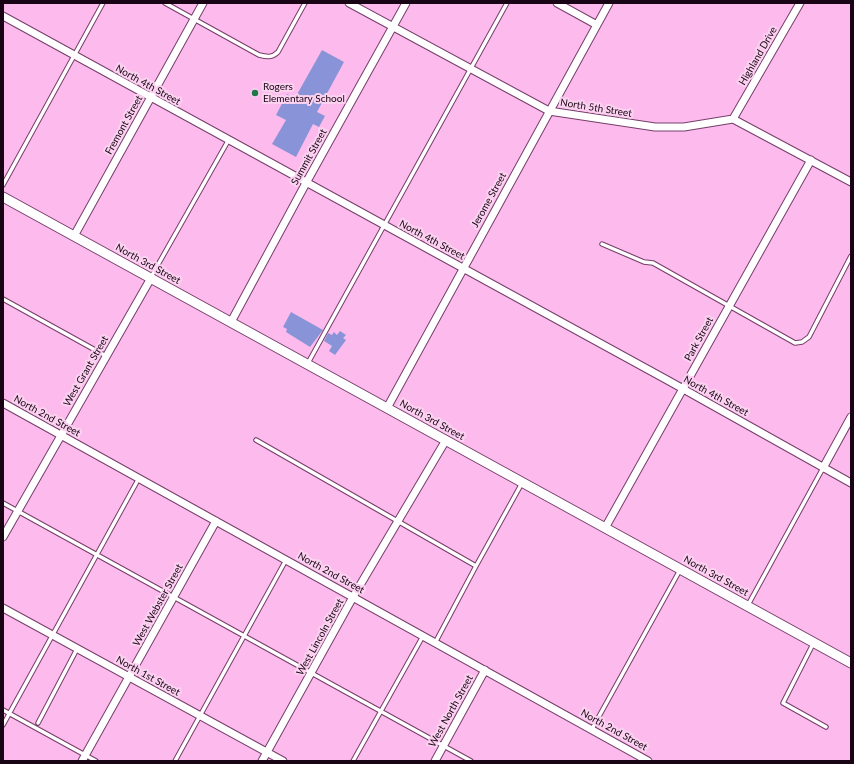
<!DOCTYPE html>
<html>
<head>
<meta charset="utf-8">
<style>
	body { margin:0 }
	#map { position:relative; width:854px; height:764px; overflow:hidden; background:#fdbbed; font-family:Lato,sans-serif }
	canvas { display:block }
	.frame { position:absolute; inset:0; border:4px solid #190415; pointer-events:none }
</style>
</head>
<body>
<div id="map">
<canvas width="854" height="764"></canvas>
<div class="frame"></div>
</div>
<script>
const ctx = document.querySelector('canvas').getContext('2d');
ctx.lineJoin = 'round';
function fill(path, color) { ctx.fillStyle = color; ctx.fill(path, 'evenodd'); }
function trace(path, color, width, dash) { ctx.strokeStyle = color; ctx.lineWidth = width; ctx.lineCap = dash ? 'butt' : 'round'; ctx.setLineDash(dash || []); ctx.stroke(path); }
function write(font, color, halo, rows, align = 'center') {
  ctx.font = font + ' Lato,sans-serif'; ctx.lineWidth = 4; ctx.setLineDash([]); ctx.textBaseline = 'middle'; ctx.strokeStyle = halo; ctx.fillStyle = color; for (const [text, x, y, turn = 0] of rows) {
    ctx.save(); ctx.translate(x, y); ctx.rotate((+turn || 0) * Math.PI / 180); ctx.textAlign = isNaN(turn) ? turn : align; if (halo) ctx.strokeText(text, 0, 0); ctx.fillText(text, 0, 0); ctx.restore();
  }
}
const building = new Path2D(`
	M322,50l22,12 -27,50 8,4 -6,11 -6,-3 -17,33 -24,-13 14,-24 -10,-5 11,-21 8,4z
	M291,312l32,18 -13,17 -24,-15 1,-3 -4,-2z
	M340,331l6,4 -3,3 3,2 -11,15 -6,-4 3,-5 -8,-5 4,-8 4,2 2,-3 3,3z`);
const service = new Path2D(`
	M165,3l94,52c8,2 13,3 19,-3l27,-49
	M3,185l100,-182
	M602,244l42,18 9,1 142,80 7,-1 7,-5 42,-81
	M151,277l77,-136
	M3,299l103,57
	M308,363l199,-360
	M256,440l220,126 46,-83
	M3,503l468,258
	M748,605l75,-137
	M435,643l41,-77
	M813,644l-30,59 43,24
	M3,710l93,51
	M38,723l39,-74
	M3,725l136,-247
	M592,729l88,-159
	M175,761l111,-201
	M353,761l70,-125`);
const minor = new Path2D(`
	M349,3l200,108 106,16h29l49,-8 118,63
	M557,3l40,22
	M3,16l666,365 182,102
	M733,119l67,-116
	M74,236l129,-233
	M231,322l75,-139 100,-180
	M3,403l645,358
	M387,408l222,-405
	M823,468l28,-51
	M605,528l206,-368
	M3,537l148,-259
	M3,608l280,153
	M82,761l134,-240
	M262,761l91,-164 93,-157
	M435,761l50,-91`);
const tertiary = new Path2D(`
	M3,197l848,466`);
const markers = [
	[255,93,4,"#22774a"]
];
const streetNames = [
	["Highland Drive",758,56,-60],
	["North 4th Street",148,85,29],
	["North 5th Street",596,108,9],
	["Fremont Street",124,125,-61],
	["Summit Street",309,157,-61],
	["Jerome Street",489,200,-61],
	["North 4th Street",432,240,28],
	["North 3rd Street",148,264,29],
	["Park Street",699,339,-61],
	["West Grant Street",86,371,-60],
	["North 4th Street",716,396,29],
	["North 2nd Street",47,416,29],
	["North 3rd Street",432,420,29],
	["North 2nd Street",331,573,29],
	["North 3rd Street",716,576,29],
	["West Webster Street",158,605,-61],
	["West Lincoln Street",320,637,-61],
	["North 1st Street",148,676,29],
	["West North Street",451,711,-61],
	["North 2nd Street",614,730,29]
];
const poiNames = [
	["Rogers",263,87],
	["Elementary School",263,99]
];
fill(building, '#8894d7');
trace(service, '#763e6a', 5.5);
trace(minor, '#763e6a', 9);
trace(tertiary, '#763e6a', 11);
trace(service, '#fff', 3.5);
trace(minor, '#fff', 7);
trace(tertiary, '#fff', 9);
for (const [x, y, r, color] of markers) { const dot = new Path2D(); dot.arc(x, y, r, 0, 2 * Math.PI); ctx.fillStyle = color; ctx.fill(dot); trace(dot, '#fbd2f0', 1.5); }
write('10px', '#190415', '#fbd2f0', streetNames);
write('10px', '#190415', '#fbd2f0', poiNames, 'left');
</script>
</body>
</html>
